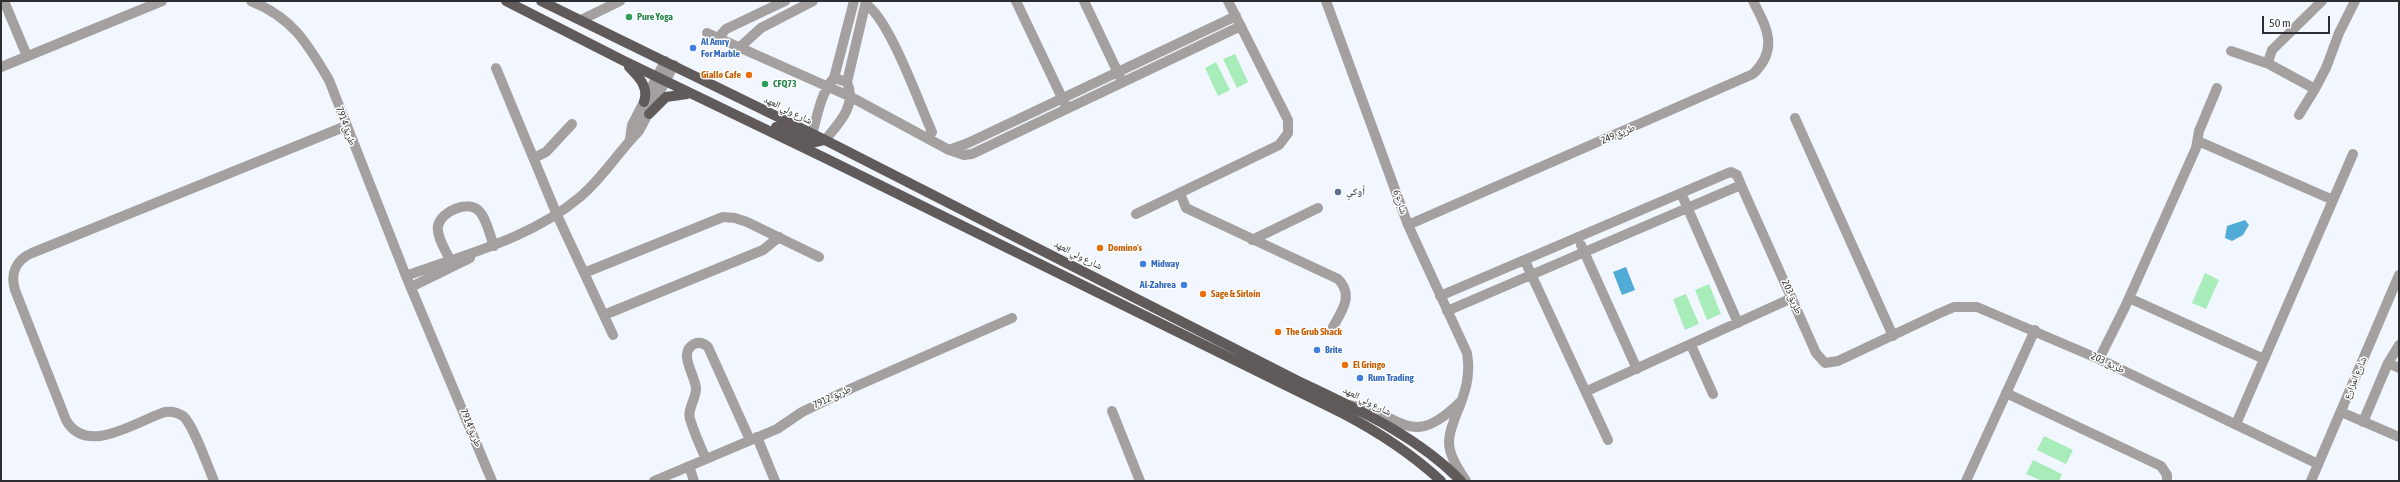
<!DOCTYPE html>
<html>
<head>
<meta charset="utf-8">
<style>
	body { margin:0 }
	#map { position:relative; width:2400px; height:482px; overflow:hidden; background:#f2f6fe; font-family:"Asap Condensed",sans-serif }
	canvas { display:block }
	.frame { position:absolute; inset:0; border:2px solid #2d2e31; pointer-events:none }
	.scale { position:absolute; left:2262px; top:16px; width:68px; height:18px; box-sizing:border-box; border:2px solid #2d2e31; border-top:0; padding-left:5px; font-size:12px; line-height:14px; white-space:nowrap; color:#2d2e31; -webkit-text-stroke:3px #fff; paint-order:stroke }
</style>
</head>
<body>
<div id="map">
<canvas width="2400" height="482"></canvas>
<div class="frame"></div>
<div class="scale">50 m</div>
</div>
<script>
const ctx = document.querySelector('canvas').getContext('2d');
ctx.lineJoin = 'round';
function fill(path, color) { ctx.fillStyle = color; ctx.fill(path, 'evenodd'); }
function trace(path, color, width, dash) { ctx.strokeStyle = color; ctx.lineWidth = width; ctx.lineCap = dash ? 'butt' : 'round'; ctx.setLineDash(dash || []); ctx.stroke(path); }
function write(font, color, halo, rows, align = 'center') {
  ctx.font = font + ' "Asap Condensed","Noto Naskh Arabic",sans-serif'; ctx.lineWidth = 3; ctx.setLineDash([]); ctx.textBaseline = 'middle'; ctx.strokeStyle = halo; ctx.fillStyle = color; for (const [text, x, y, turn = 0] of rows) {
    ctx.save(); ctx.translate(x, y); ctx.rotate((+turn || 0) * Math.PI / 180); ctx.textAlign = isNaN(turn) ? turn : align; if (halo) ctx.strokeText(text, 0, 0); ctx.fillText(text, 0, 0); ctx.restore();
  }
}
const green = new Path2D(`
	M1235,54l13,28 -11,6 -14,-29z
	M1216,62l14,28 -12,6 -13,-28z
	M2205,273l14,7 -13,29 -14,-6z
	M1709,284l12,30 -14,6 -12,-30z
	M1686,294l13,30 -14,6 -12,-31z
	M2044,436l29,14 -7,14 -29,-14z
	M2033,460l29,14 -3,7h-17l-16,-7z`);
const water = new Path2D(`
	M2245,220l4,5 -6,10 -11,6 -7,-3 2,-12z
	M1626,267l9,23 -13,5 -9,-23z`);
const minor = new Path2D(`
	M4,1l23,55
	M251,1c42,17 56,42 78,79l77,196 86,205
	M1016,1l49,103
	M1084,1l36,76
	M1326,1l82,224 59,128c4,23 -2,41 -11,62 -3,9 -7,17 -7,27 0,14 10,28 17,39
	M2322,1l-50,49 -3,9v5l46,25 11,-21 13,-35 16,-32
	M867,5c24,18 51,96 65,127l-5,6
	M581,20l39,-19
	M707,33l144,64 98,53 15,5 8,-1 269,-128
	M718,38l8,-9 59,-28
	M740,47l21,-19 52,-27
	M2231,51l38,13
	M1,67l161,-66
	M496,68l61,147 56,120
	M834,78l20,-77
	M847,82l19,-81
	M2299,115l16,-26
	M1795,118l98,218
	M812,135c5,-18 9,-43 22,-57l13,4c10,23 -7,40 -22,58
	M630,139l2,-14 33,-64
	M2198,141l135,59
	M949,150l19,-7 268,-127
	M534,158l12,-6 26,-28
	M1741,185l75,168 9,10 13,-2 102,-48 14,-6h23l122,52 219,105
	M1180,193l6,15 152,71c16,16 4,32 -5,48
	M1681,193l57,130
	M1136,214l143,-69 9,-12v-13l-60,-119
	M1408,225l345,-151c26,-25 14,-46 0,-73
	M1252,240l66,-32
	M1581,245l56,124
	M450,260c-4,-9 -14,-24 -12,-34 3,-15 31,-27 42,-14 7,8 10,24 14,34
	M1525,261l83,179
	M584,273l139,-56 12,1 12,4 72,35
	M406,276c60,-22 124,-37 174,-79 23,-19 38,-45 59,-66l35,-66
	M411,287l59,-29
	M1440,296l288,-123 3,-1 6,3 4,10 -294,126
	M2129,298l135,61
	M604,315l159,-65 16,-13
	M1691,345l22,49
	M2099,359l26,-52 71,-159 3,-17 18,-43
	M2388,363l11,5
	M1587,391l205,-93
	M2006,393l155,73 6,9v6
	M1349,405c53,7 60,47 110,-2
	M1112,411l28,70
	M2341,412l58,25
	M2363,422l25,-59 11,-18
	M2236,424l117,-270
	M757,437l18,44
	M706,459c-6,-13 -12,-27 -16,-40 -3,-10 6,-20 6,-30 0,-13 -19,-36 -2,-45 5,-2 10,-1 14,3l42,93
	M689,466l5,15
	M214,481c-6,-14 -21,-57 -31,-65 -6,-4 -12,-5 -18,-4 -29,9 -78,45 -99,8l-51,-130c-5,-17 1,-30 17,-37l314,-127
	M654,481l123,-52 25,-17 50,-24 160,-70
	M1966,481l69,-151`);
const tertiary = new Path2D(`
	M2311,481l88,-206`);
const primary = new Path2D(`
	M506,1l118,60 201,97 519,256c36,19 67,39 97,67
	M541,1l284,139 471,240c58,28 119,54 165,101
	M629,67c10,10 20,20 15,35
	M649,114l17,-17 21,-3
	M776,127l36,16 13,-3`);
const markers = [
	[629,17,4,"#2e9e5b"],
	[693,48,4,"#3f7fe0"],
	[749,75,4,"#e8710a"],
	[765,84,4,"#2e9e5b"],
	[1338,192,4,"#5c6f8a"],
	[1100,248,4,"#e8710a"],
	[1143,264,4,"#3f7fe0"],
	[1184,285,4,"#3f7fe0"],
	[1203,294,4,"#e8710a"],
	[1278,332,4,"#e8710a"],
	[1317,350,4,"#3f7fe0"],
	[1345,365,4,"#e8710a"],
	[1360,378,4,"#3f7fe0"]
];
const leisureNames = [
	["Pure Yoga",637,17],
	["CFQ73",773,84]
];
const shopNames = [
	["Al Amry",701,42],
	["For Marble",701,54],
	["Midway",1151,264],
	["Al-Zahrea",1176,285,"right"],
	["Brite",1325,350],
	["Rum Trading",1368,378]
];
const foodNames = [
	["Giallo Cafe",741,75,"right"],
	["Domino's",1108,248],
	["Sage & Sirloin",1211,294],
	["The Grub Shack",1286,332],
	["El Gringo",1353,365]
];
const streetNames = [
	["شارع ولي العهد",788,110,26],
	["طريق 7914",346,126,70],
	["طريق 249",1618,134,-23],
	["شارع 6",1400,202,71],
	["شارع ولي العهد",1078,255,27],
	["طريق 203",1792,297,66],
	["طريق 203",2108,363,25],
	["شارع المزارع",2355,378,-67],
	["طريق 7912",832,397,-25],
	["شارع ولي العهد",1367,401,27],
	["طريق 7914",471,428,67]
];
const serviceNames = [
	["أوكي",1346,192]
];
fill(green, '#a7ecb9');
fill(water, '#51abd7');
trace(minor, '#a4a0a0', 10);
trace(tertiary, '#a4a0a0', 10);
trace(primary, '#615a5a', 10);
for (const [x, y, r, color] of markers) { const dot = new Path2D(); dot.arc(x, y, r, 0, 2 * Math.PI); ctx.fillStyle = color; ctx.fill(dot); trace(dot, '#fff', 1.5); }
write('bold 10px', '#27864d', '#fff', leisureNames, 'left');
write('bold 10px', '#366cbe', '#fff', shopNames, 'left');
write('bold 10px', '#c56008', '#fff', foodNames, 'left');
write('10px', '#2d2e31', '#fff', streetNames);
write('bold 10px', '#4e5e75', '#fff', serviceNames, 'left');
</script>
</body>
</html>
